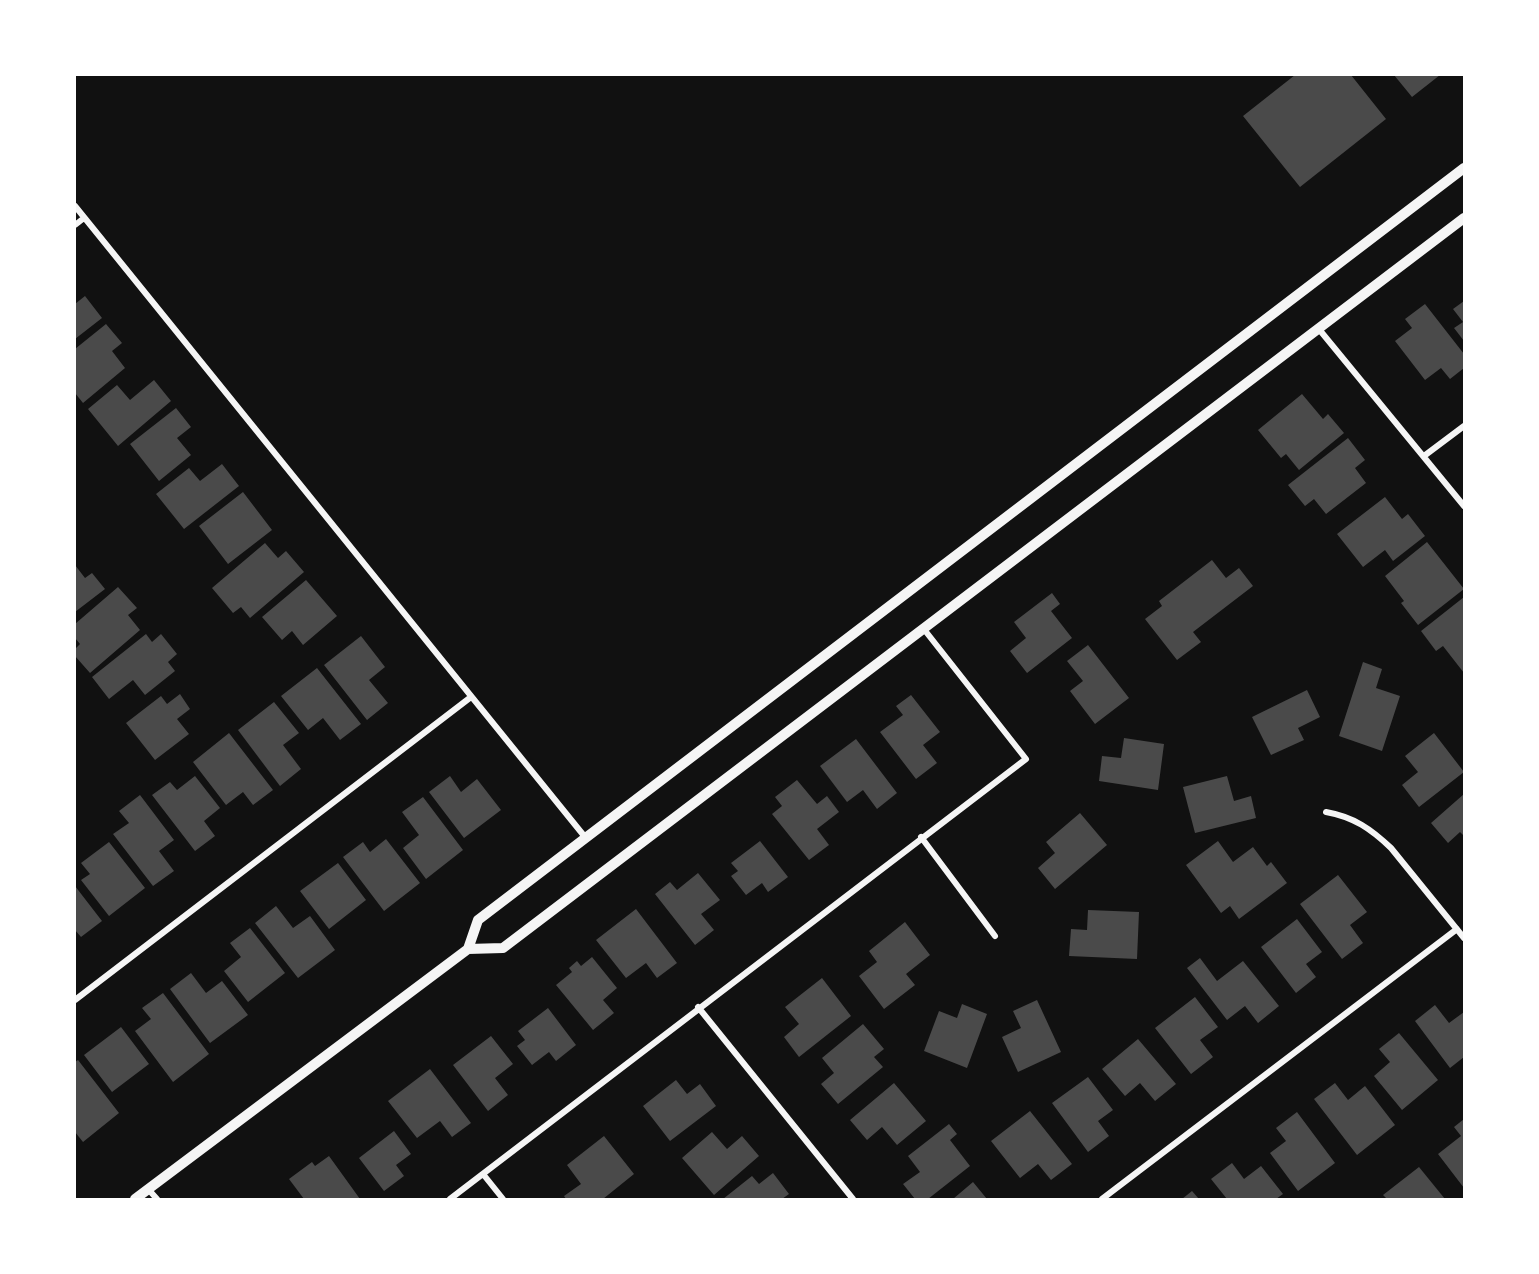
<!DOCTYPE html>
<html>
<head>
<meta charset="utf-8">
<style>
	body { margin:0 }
	#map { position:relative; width:1539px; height:1274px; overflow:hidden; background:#111; font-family:"Asap Condensed",sans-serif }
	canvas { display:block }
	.frame { position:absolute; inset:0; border:76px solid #fff; pointer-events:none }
</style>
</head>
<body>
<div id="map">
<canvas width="1539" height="1274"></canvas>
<div class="frame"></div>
</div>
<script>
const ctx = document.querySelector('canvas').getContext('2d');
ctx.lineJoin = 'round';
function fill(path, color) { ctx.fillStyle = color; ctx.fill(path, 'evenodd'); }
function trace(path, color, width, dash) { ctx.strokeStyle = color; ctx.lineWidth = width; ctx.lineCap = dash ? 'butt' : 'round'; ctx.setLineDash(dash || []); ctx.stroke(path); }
const building = new Path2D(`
	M1295,75h56l35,44 -86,68 -57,-71z
	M1394,75h46l-28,22z
	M85,296l17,22 -27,21v-35z
	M1464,301v40l-10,-13 9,-6 -10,-13z
	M1425,304l39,50v14l-14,11 -9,-11 -16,12 -30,-39 17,-13 -7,-9z
	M106,324l16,19 -10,8 13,17 -42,35 -8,-10v-44z
	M154,380l17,21 -53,45 -30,-37 29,-24 13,15z
	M1302,394l21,25 5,-5 16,19 -45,37 -13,-16 -5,4 -23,-28z
	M176,408l15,19 -14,11 14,17 -32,26 -29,-37z
	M1348,438l17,22 -10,8 11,15 -40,31 -12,-15 -9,7 -17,-21z
	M222,464l17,22 -55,43 -28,-35 33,-26 11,13z
	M243,492l29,38 -44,34 -29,-38z
	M1385,497l17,22 6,-5 17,22 -32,25 -8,-11 -22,17 -26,-33z
	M1427,542l37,47 -46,36 -17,-22 3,-2 -19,-25z
	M265,543l13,15 8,-7 18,21 -54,46 -9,-11 -8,6 -21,-25z
	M1212,560l14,18 13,-10 14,18 -60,46 8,10 -24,18 -32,-41 17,-13 -3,-5z
	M75,565l10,13 7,-5 13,16 -30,23z
	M306,580l31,36 -34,29 -11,-14 -10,9 -20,-23z
	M118,587l19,21 -9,7 12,15 -50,43 -15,-17v-7l5,-5 -5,-6v-14z
	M1052,593l8,11 -9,7 21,27 -45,35 -17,-22 16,-13 -12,-16z
	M1464,597v76l-21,-27 -7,5 -15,-20z
	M146,634l6,8 9,-8 16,20 -9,8 7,9 -30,24 -12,-15 -24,19 -17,-22z
	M361,636l24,31 -16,13 19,23 -21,17 -43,-55z
	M1088,645l41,53 -34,26 -25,-33 13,-10 -16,-20z
	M1363,662l19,7 -6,19 24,8 -18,55 -43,-15z
	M317,668l44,56 -21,16 -17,-22 -15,12 -27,-34z
	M1307,690l13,27 -22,11 6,12 -33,15 -19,-38z
	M180,694l10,15 -13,10 12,15 -34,26 -29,-37 35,-27 6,8z
	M911,695l29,37 -17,13 14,18 -21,16 -36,-47 23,-17 -7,-9z
	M274,702l25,31 -16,12 18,24 -21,17 -42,-56z
	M229,733l44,57 -20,15 -10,-13 -17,13 -33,-43z
	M1434,733l30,39 -45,35 -17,-22 16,-13 -13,-16z
	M1124,738l40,6 -6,46 -59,-9 3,-25 19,2z
	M856,739l41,54 -20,16 -14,-19 -16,12 -27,-36z
	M195,776l25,32 -16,13 11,15 -20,15 -43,-56 18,-13 7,8z
	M450,776l11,16 16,-13 24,31 -37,28 -35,-46z
	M1227,776l7,25 17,-5 5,22 -61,15 -12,-46z
	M797,780l20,24 10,-8 12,16 -22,17 12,16 -20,15 -37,-46 10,-8 -7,-9z
	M1464,794v42l-4,-4 -12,11 -17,-20z
	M140,795l34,45 -15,11 15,20 -21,15 -40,-52 16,-11 -10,-12z
	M423,797l40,53 -37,29 -23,-31 16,-13 -17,-23z
	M1080,813l27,32 -52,44 -17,-21 17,-15 -9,-11z
	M386,839l34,44 -36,28 -41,-54 20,-15 7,10z
	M760,841l28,36 -20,15 -6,-9 -16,12 -15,-19 7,-5 -7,-8z
	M1218,841l15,21 20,-15 14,19 4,-4 16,21 -48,36 -9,-13 -9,7 -35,-48z
	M109,842l36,46 -36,28 -28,-36 9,-6 -9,-11z
	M338,863l28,37 -37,29 -29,-38z
	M698,873l22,27 -19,14 13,16 -19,15 -40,-51 15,-12 7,8z
	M1338,875l29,37 -17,13 13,18 -21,16 -42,-55z
	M75,886l27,35 -21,16 -6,-7z
	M276,906l17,22 17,-12 25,34 -37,28 -43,-55z
	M636,909l41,54 -20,15 -11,-15 -20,15 -30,-38z
	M1088,910l51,2 -2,47 -68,-3 2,-27 16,1z
	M1297,919l25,33 -16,12 10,13 -20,16 -35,-46z
	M905,922l25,33 -24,19 9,11 -31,24 -25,-33 18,-14 -8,-11z
	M250,928l35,45 -37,29 -24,-31 17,-14 -11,-14z
	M592,957l25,31 -14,12 11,13 -21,17 -37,-45 16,-13 -3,-4 8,-7 4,5z
	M1200,958l17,23 26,-20 36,45 -21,17 -13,-17 -18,14 -40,-52z
	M191,973l15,20 16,-12 26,34 -38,28 -40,-54z
	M822,978l29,38 -52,41 -15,-20 15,-13 -14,-17z
	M163,993l46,61 -36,28 -38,-51 16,-12 -9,-11z
	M1195,997l23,30 -18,13 13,17 -22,17 -36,-46z
	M1037,1000l24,52 -43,20 -16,-35 19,-9 -8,-17z
	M962,1004l25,10 -20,54 -43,-17 15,-40 18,7z
	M1435,1005l14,18 15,-11v45l-14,11 -35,-47z
	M548,1008l28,37 -20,16 -7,-9 -17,13 -15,-19 8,-6 -7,-9z
	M863,1024l21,25 -10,8 9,10 -45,37 -17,-20 13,-11 -12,-15z
	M121,1027l28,37 -37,28 -28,-37z
	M1399,1033l39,47 -36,30 -28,-34 16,-14 -11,-13z
	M491,1036l22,28 -18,14 13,17 -20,16 -35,-46z
	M1138,1039l38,45 -21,17 -15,-18 -15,13 -23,-27z
	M78,1060l41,53 -36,29 -8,-10v-70z
	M430,1069l41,54 -19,14 -12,-16 -23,17 -29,-37z
	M1088,1077l25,33 -15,11 11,15 -21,16 -36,-49z
	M676,1080l11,14 13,-10 16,22 -46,35 -27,-35z
	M894,1083l32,38 -29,24 -15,-18 -15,13 -17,-20z
	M1335,1083l13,17 17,-14 30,39 -38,30 -43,-56z
	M1030,1111l42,53 -21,16 -13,-16 -18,14 -29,-37z
	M1297,1112l38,51 -37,28 -28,-38 16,-12 -10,-13z
	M1464,1119v69l-26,-34 23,-18 -7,-9z
	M949,1124l8,10 -7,6 20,26 -42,33h-13l-12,-15 17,-12 -12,-16z
	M394,1131l17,23 -15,11 8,11 -20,15 -25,-33z
	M712,1132l15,17 15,-13 17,20 -45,39 -32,-37z
	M604,1136l30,38 -31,25h-37l-2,-3 17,-12 -14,-19z
	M329,1156l31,43h-56l-15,-20 23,-17 3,4z
	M1232,1163l12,16 17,-13 22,28 -7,5h-49l-16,-20z
	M1419,1167l26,32h-58l-4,-4z
	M773,1173l16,21 -7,5h-59l29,-23 7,8z
	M973,1182l14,17h-34z
	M1192,1191l7,8h-17z`);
const minor = new Path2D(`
	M75,206l510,631
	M75,225l9,-7
	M1318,328l146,178
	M1424,456l40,-30
	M1326,812c28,5 45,17 65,36l73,90
	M921,837l74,99
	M75,1000l396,-303
	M698,1007l155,192
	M483,1174l20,25
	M148,1189l9,10
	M450,1199l576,-440 -103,-131
	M1102,1199l355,-270`);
const tertiary = new Path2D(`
	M468,949l10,-29 986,-752
	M135,1199l333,-250 35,-1 961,-730`);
fill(building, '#4a4a4a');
trace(minor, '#f5f5f5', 6);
trace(tertiary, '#f5f5f5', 10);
</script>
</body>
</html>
